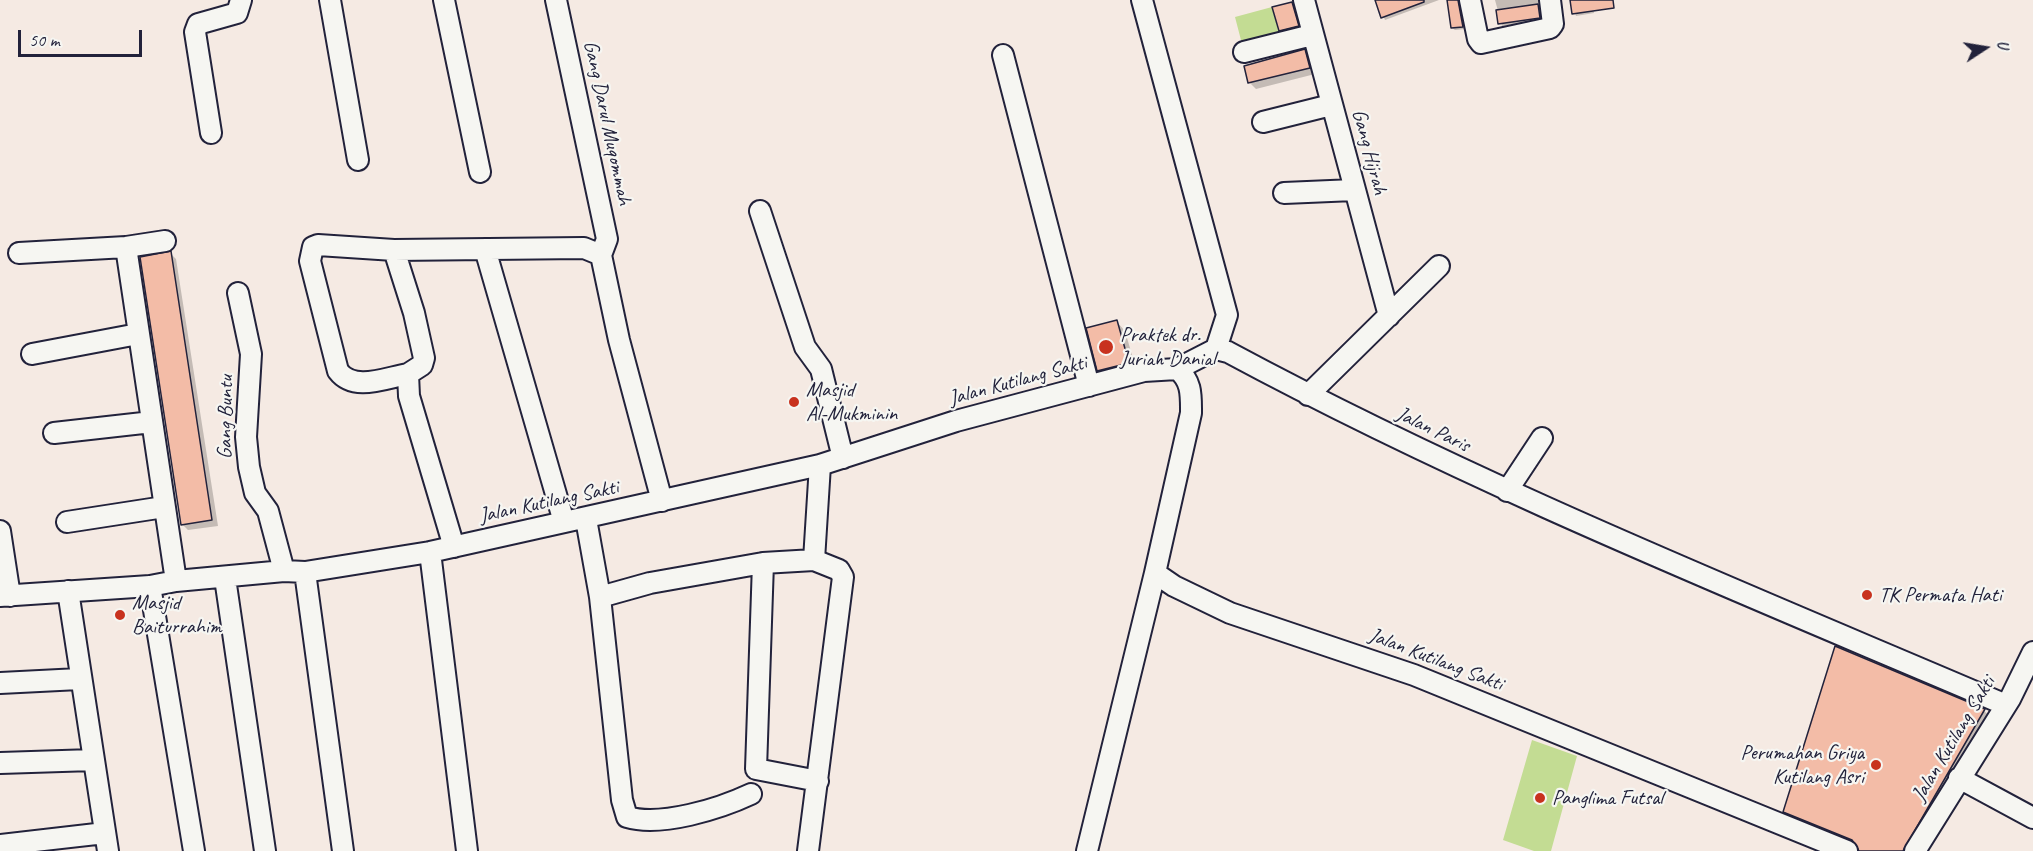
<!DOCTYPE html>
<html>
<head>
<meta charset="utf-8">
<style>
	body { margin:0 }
	#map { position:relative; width:2033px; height:851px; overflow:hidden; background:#f5eae3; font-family:Caveat,sans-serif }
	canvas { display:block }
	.north { position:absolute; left:1955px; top:18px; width:60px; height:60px; -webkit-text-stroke:4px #f6f6f2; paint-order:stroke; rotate:78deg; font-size:16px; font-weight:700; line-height:24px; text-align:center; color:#22223b }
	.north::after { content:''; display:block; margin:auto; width:21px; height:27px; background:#22223b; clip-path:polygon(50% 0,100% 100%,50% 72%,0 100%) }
	.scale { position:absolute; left:18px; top:30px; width:124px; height:27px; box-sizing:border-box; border:3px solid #22223b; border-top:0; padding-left:8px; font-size:18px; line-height:21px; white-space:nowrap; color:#22223b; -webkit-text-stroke:4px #f6f6f2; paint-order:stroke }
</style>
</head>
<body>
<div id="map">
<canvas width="2033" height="851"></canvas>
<div class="north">U</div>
<div class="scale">50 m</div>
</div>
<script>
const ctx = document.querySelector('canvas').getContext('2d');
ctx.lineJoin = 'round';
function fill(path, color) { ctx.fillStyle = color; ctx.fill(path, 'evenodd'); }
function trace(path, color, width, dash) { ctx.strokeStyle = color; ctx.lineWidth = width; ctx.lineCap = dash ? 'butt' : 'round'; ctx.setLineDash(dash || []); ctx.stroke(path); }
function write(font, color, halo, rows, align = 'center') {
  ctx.font = font + ' Caveat,sans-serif'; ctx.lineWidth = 4.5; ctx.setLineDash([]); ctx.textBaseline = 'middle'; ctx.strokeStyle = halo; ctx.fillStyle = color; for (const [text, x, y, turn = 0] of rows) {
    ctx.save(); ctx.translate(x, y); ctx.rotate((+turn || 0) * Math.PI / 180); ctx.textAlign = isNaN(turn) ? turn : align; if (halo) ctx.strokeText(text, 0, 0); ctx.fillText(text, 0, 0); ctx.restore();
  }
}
const green = new Path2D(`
	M1272,7l7,27 -37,10 -7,-27z
	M1532,740l45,16 -26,95h-17l-31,-11z`);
const shadow = new Path2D(`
	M1377,0h62l-54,20z
	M1448,0h13l4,29 -10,1 -3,-2z
	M1495,0h47v20l-40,6z
	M1571,0h21l2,13 -18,3z
	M1292,4l6,6 6,22 -18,4 -6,-6z
	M1304,51l6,6 5,17 -59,15 -6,-6 -4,-16z
	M170,253l6,6 42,267 -30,4 -6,-6z
	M1116,321l9,10 12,41 -29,7 -9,-9z
	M1984,711l6,5 -80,135h-50l-1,-6 -68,-27 -6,-6z`);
const building = new Path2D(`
	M1375,0h49v2l-43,16z
	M1447,0h11l5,27 -12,1z
	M1570,0h43l1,8 -42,6z
	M1292,2l7,24 -20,5 -7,-24z
	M1538,4l2,14 -42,6 -2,-14z
	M1305,49l5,19 -62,15 -4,-17z
	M171,251l41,269 -31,5 -41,-268z
	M1117,320l12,43 -32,8 -11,-43z
	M1835,646l150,63 -82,142h-44l-7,-11 -69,-28z`);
const minor = new Path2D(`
	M330,0l28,160
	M444,0l36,172
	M556,0l51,239 -6,16
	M1142,0l85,315 -11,34
	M1304,0l85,316
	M1470,0l8,39 3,4 69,-15 3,-4 -3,-24
	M1244,52l68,-17
	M1003,55l86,331
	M1263,122l68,-17
	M211,133l-16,-101 3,-8 39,-11 4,-13
	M1284,193l70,-3
	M760,211l45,136 16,22 22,89
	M126,247l50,334
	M485,249l79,273
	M394,250l20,63 10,45 -2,7 -14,9 1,22 45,151
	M19,253l107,-6 39,-6
	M238,293l13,61 -5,83 3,30 6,26 13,18 16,60
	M32,354l106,-20
	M1177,369l39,-20 12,3c251,135 516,241 778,353
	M408,374c-23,4 -54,18 -70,-3l-28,-110 3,-14 5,-2 76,5 190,-2 17,7 18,85 43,161
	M1308,395l131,-129
	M54,433l98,-11
	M1507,491l35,-53
	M586,519l14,78 22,203 5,17c34,10 92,-8 124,-23
	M67,522l97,-15
	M0,531l10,65
	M430,552l37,299
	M814,560l-51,3 -7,206 62,12
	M305,572l38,279
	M225,578l40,273
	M150,586l44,265
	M68,591l40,260
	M0,596l150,-10 26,-5 108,-10 21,1 125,-20 390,-87 136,-44 188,-50 33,-2c15,12 14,26 14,44l-36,160 19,13 56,27 184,62 433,176
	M600,597l50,-14 113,-20
	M0,683l79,-4
	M0,763l93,-3
	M1959,778l74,40
	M0,845l105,-12
	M808,851l35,-274 -4,-7 -25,-10 6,-95
	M1087,851l68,-278
	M1915,851l95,-152 23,-47`);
const markers = [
	[1106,347,8,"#c8321e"],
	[794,402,6,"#c8321e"],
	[1867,595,6,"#c8321e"],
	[120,615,6,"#c8321e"],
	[1876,765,6,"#c8321e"],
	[1540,798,6,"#c8321e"]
];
const streetNames = [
	["Gang Darul Muqommah",607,123,78],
	["Gang Hijrah",1369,152,75],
	["Jalan Kutilang Sakti",1018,381,-15],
	["Gang Buntu",226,417,-89],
	["Jalan Paris",1433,430,26],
	["Jalan Kutilang Sakti",549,502,-12],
	["Jalan Kutilang Sakti",1436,660,21],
	["Jalan Kutilang Sakti",1954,739,-59]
];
const poiNames = [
	["Praktek dr.",1120,335],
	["Juriah Danial",1120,359],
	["Masjid",806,390],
	["Al-Mukminin",806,414],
	["TK Permata Hati",1879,595],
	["Masjid",132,603],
	["Baiturrahim",132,627],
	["Perumahan Griya",1864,753,"right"],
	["Kutilang Asri",1864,777,"right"],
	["Panglima Futsal",1552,798]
];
fill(green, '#c3dc93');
fill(shadow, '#0003');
fill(building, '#f3bca7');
trace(building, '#22223b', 1.5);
trace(minor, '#22223b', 24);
trace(minor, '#f6f6f2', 20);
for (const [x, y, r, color] of markers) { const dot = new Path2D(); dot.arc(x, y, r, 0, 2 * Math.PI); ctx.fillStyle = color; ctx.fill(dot); trace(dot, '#f6f6f2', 2); }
write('21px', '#22223b', '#f6f6f2', streetNames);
write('21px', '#22223b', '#f6f6f2', poiNames, 'left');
</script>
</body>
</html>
